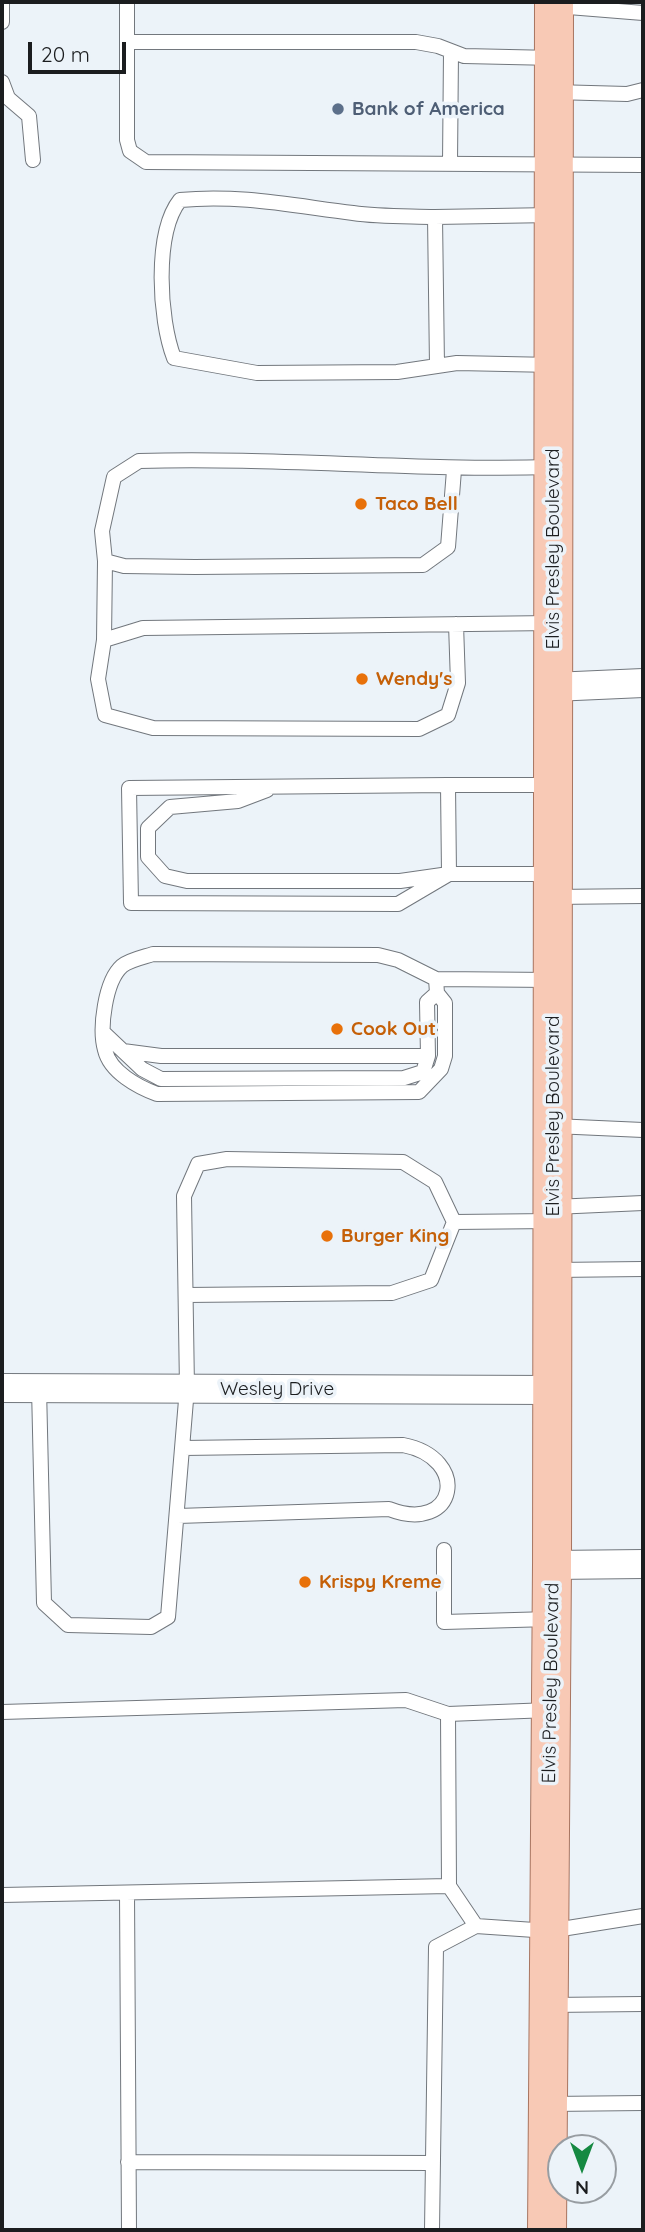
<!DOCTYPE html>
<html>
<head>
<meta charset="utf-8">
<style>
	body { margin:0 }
	#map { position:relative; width:645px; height:2232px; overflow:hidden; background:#ecf3f9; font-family:Quicksand,sans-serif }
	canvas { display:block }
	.frame { position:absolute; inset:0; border:4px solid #1b1d1f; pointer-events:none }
	.north { position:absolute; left:547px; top:2134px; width:70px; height:70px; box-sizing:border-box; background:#ecf3f9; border:2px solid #989da2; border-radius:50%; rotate:180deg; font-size:19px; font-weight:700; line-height:28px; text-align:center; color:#1b1d1f }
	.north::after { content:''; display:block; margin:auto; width:24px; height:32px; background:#168942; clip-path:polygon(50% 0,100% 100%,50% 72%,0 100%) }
	.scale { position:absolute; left:28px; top:42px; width:98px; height:32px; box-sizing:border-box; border:4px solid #1b1d1f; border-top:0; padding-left:9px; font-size:21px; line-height:24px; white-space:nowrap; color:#1b1d1f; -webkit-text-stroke:5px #ecf3f9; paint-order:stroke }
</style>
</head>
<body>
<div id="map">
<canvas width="645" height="2232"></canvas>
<div class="frame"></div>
<div class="north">N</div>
<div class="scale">20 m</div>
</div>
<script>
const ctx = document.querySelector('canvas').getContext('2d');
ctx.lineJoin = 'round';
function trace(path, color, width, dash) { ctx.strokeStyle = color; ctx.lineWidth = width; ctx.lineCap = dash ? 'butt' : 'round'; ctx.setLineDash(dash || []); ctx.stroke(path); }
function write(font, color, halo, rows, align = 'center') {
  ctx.font = font + ' Quicksand,sans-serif'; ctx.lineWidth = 7; ctx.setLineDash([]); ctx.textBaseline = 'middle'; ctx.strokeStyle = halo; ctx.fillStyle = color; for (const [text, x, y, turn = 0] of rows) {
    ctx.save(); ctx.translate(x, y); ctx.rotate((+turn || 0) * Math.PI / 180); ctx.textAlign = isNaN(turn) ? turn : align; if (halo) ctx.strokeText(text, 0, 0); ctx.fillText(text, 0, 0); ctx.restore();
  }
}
const lane = new Path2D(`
	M127,2v138l3,11 16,11 497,3
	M556,6l87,7
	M2,22v-20
	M127,42h289l22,4 26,10 90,2
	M2,82l6,16 21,18 4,44
	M554,92l73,2 16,-4
	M450,163l1,-111
	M435,217l117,-2
	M437,366l-2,-149c-27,-1 -55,0 -82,-4 -58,-7 -114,-19 -173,-13 -26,33 -21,119 -6,158l83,15 140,-1 60,-9 96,2
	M454,470l-6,77 -25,18 -228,2 -71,-1 -19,-5 -3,-30 12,-54 25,-16c138,-4 275,10 413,6
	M456,624l2,59 -10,32 -29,14 -266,-1 -48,-13 -7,-36 6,-39 39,-12 409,-5
	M104,640l1,-79
	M448,785l1,89 -51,30 -267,-1 -2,-115z
	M448,785h104
	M267,790l-29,11 -68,6 -22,21v29l17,19 22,5h213l49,-7h102
	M553,897l90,-1
	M436,979l1,14 8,10v53l-4,13 -22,23 -262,2c-19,-7 -47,-22 -52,-44 -6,-21 0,-69 17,-84 7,-6 22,-9 31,-12l225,1 20,5 38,19 116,1
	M105,1034l37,35 19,10 243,-1 19,-6 5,-16 -1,-54 10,-9
	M123,1051l38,5h267
	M554,1126l89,4
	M554,1207l89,-4
	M554,1270l89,-1
	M186,1295l206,-2 39,-13 23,-58
	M39,1388l5,215 24,22 83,2 17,-10 19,-229 -3,-192 14,-32 29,-5 176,3 32,20 19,40 97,-1
	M178,1516l211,-7c68,26 82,-51 14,-64l-220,3
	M444,1550v72l106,-3
	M2,1712l404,-12 42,14 101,-4
	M448,1714l1,172
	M127,1893l2,337
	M2,1895l447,-9 27,40 73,5 94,-15
	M550,2005l93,-1
	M550,2104l93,-1
	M128,2162l305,1
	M432,2230l4,-283 40,-21`);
const street = new Path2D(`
	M553,687l90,-4
	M2,1388l551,2
	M552,1565l91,-1`);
const primary = new Path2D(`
	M547,2230l5,-665 2,-1563`);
const markers = [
	[338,109,7,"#5c6f8a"],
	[361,504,7,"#e8710a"],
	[362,679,7,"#e8710a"],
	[337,1029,7,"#e8710a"],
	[327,1236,7,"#e8710a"],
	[305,1582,7,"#e8710a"]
];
const serviceNames = [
	["Bank of America",352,109]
];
const foodNames = [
	["Taco Bell",375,504],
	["Wendy's",376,679],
	["Cook Out",351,1029],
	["Burger King",341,1236],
	["Krispy Kreme",319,1582]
];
const streetNames = [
	["Elvis Presley Boulevard",553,549,-90],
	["Elvis Presley Boulevard",553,1116,-90],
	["Wesley Drive",277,1389],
	["Elvis Presley Boulevard",551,1683,-89]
];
trace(lane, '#72777d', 16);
trace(street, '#72777d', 30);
trace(primary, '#a87561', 40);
trace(lane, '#fff', 14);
trace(street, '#fff', 28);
trace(primary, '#f8c9b5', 38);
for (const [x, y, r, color] of markers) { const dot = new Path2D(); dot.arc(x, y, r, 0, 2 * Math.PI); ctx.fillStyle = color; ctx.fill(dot); trace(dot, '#ecf3f9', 2.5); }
write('bold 19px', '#4e5e75', '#ecf3f9', serviceNames, 'left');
write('bold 19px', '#c56008', '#ecf3f9', foodNames, 'left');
write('19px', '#1b1d1f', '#ecf3f9', streetNames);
</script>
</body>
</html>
